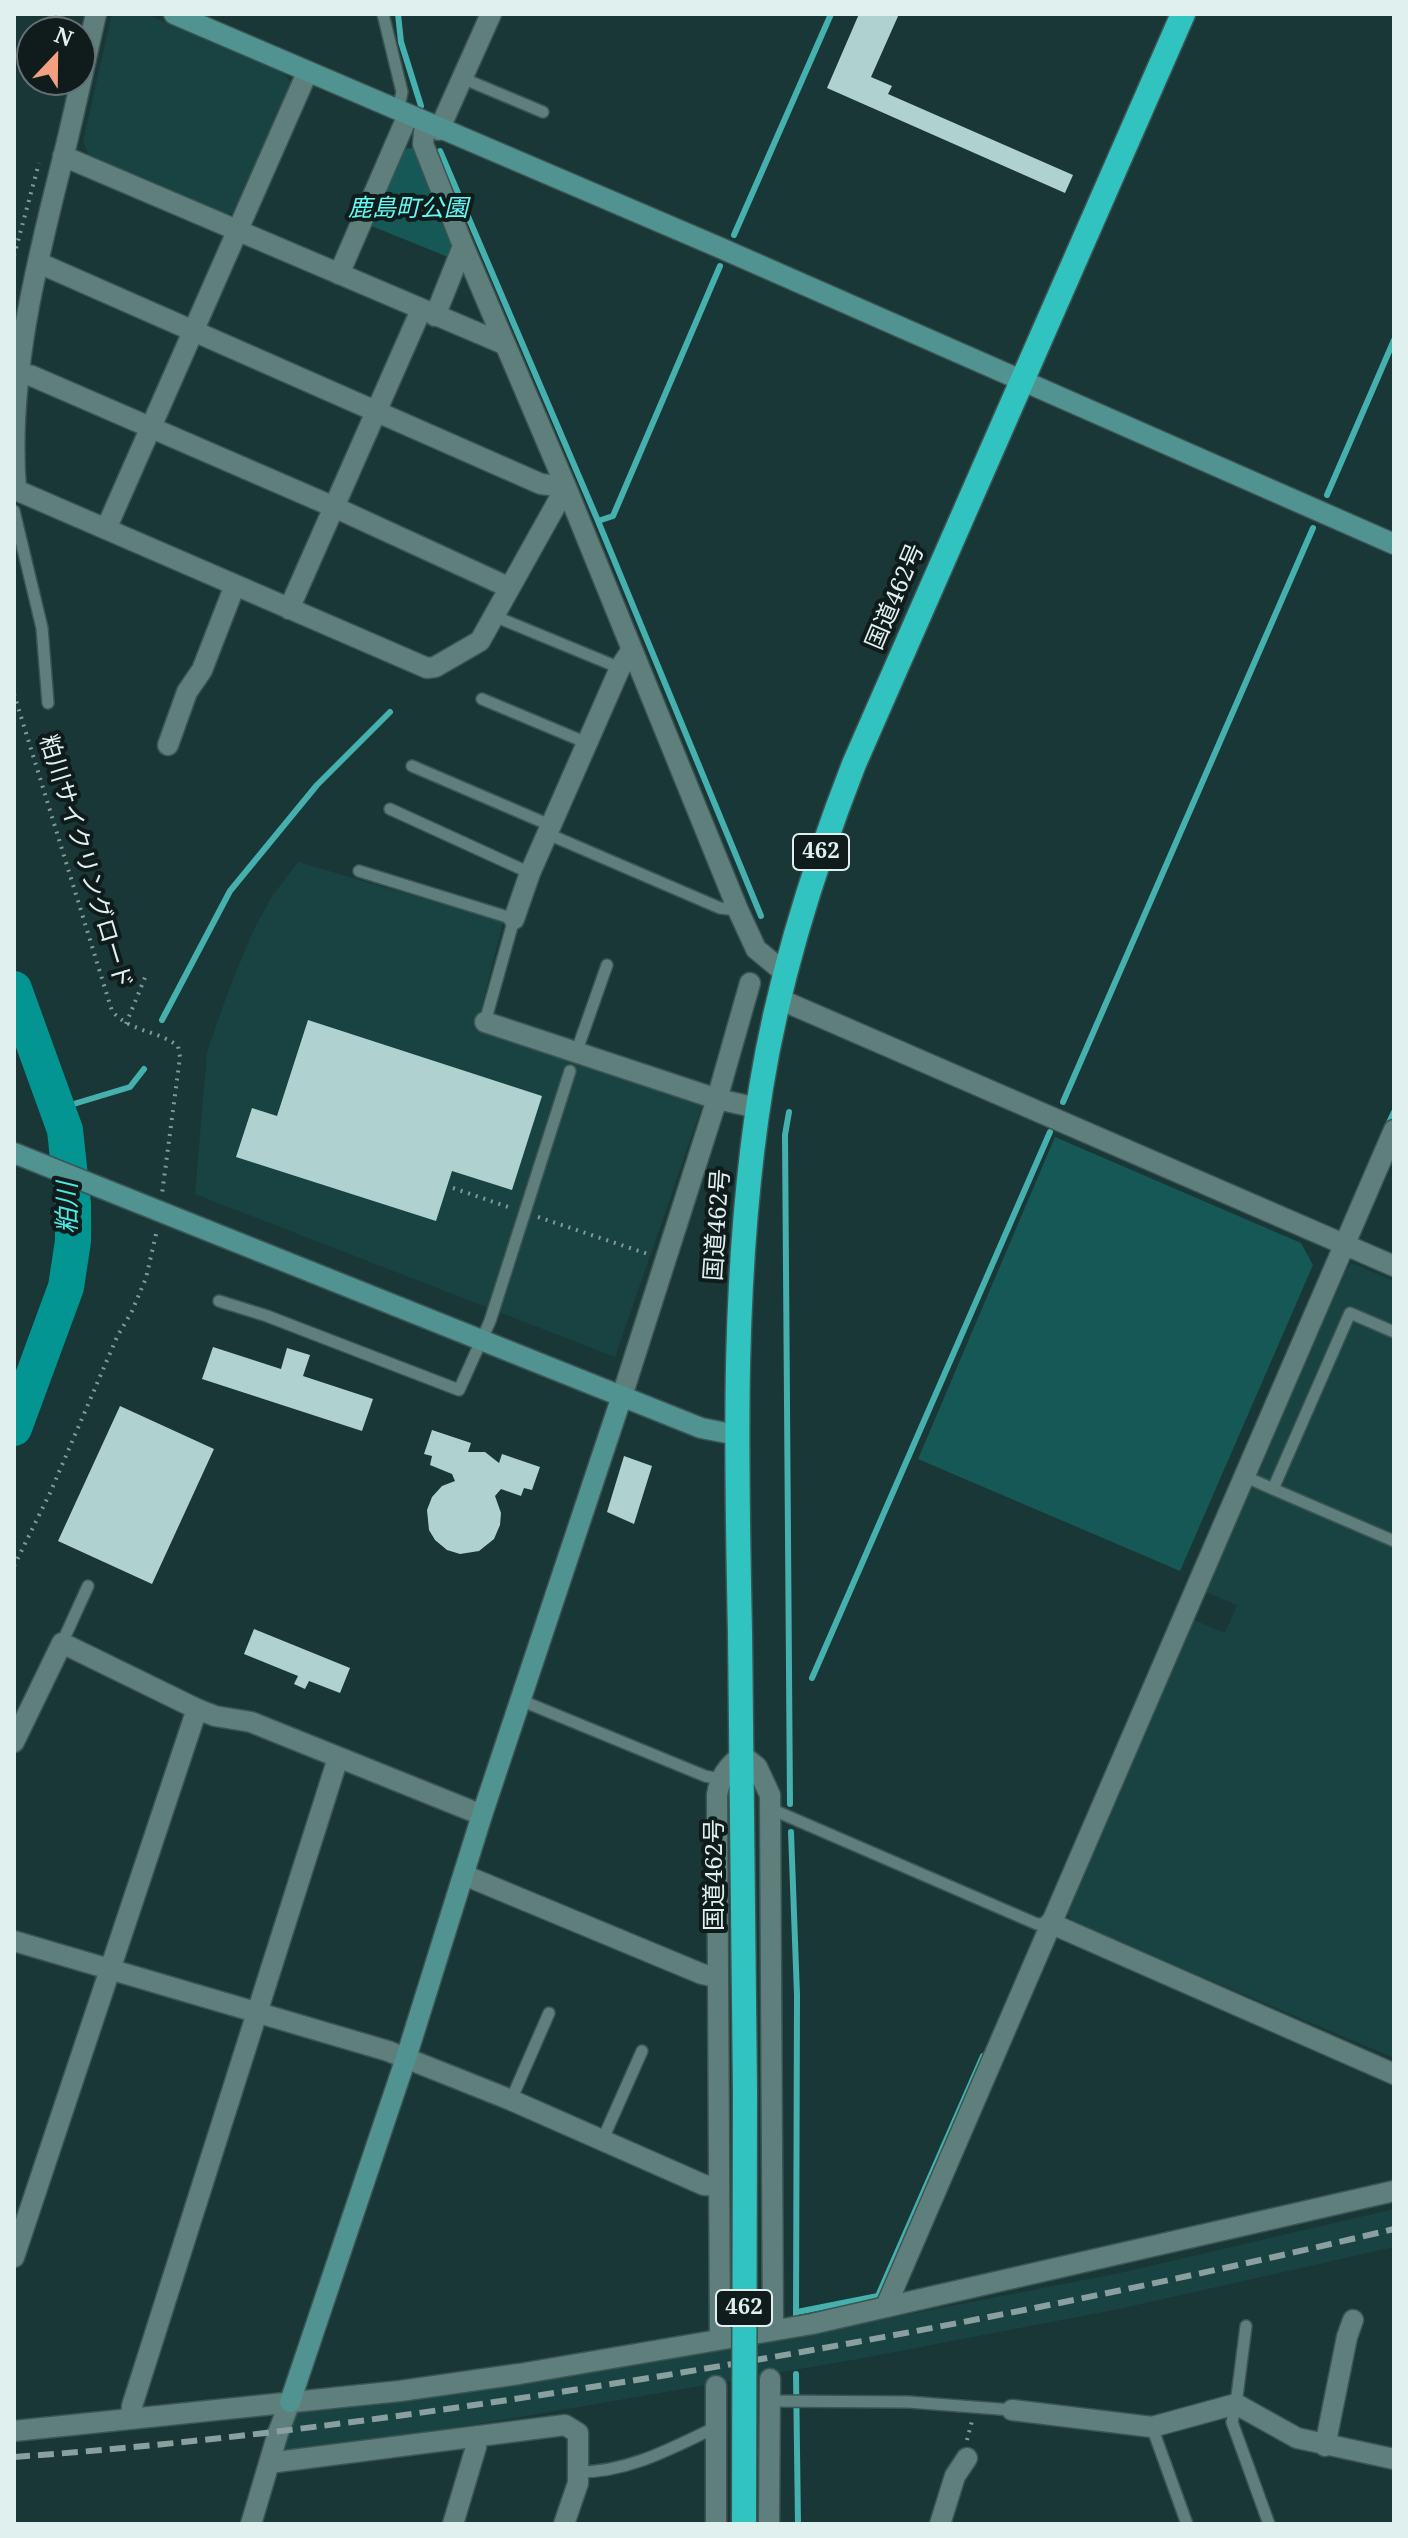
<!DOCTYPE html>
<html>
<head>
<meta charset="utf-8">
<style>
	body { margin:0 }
	#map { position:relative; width:1408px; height:2538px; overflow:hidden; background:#193736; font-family:"Noto Serif",serif }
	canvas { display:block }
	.frame { position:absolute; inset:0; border:16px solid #e0f0ef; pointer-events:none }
	.north { position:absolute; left:16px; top:16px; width:80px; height:80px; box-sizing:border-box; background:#0f1c1b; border:2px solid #637170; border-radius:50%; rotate:22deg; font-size:22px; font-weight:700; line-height:32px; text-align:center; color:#e0f0ef }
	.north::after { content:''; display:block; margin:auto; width:28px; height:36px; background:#f2a080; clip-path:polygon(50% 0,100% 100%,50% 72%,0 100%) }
</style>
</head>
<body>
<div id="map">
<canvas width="1408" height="2538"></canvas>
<div class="frame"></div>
<div class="north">N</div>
</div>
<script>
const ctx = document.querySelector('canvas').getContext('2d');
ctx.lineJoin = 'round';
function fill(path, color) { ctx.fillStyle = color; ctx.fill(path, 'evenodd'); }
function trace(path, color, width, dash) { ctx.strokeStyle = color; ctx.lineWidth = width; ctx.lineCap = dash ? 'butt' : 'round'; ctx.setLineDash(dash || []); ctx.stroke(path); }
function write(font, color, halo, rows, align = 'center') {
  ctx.font = font + ' "Noto Serif","Noto Sans JP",serif'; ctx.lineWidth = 8; ctx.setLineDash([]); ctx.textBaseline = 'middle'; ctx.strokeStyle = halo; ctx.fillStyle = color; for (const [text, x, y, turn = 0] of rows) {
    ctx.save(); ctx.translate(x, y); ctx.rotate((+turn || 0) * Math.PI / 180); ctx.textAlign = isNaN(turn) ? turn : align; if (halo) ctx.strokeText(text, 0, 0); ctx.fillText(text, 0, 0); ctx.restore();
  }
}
const built = new Path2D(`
	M112,14h34l137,58 11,15 -55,124 -17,5 -133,-60 -6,-15z
	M298,862l205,60 -27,107 226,77 -87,251 -420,-163 12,-142 22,-63 25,-60 19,-34z
	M1352,1263l42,18v777l-321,-136 -6,-10 127,-292 31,13 12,-28 -31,-13 140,-322z
	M1394,2209v38l-275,62 -261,50 -379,65 -200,30 17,-42 522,-80 302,-59z`);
const green = new Path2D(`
	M414,148l43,100 -4,11 -84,-34 31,-76z
	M1055,1137l246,106 12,22 -133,306 -262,-112z`);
const stream = new Path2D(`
	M398,14l3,28 20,64
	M440,151l158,370 163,395
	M734,235l97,-221
	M1327,495l67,-155
	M598,521l15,-5 107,-250
	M162,1020l68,-129 87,-106 73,-73
	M1063,1102l250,-574
	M57,1109l73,-22 14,-18
	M789,1112l-4,23 5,669
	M1387,1127l7,-15
	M812,1678l238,-546
	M791,1832l6,163 -1,321
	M797,2312l81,-16 105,-240
	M796,2374l2,150`);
const river = new Path2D(`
	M14,989l51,141 8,74v37l-7,46 -52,141`);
const building = new Path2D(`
	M859,14h40l-28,63 21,9 -4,8 185,81 -8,18 -238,-105z
	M308,1020l234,76 -30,94 -60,-19 -16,50 -200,-64 16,-49 25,8z
	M213,1347l68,22 6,-21 23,7 -7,21 70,23 -11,32 -160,-52z
	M120,1406l94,43 -62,135 -94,-43z
	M432,1430l39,13 -3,9h17l14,11 3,-9 38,13 -8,23 -8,-2 -3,8 -20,-7 -6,7 6,17 -1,12 -6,14 -15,12 -19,3 -13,-4 -12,-10 -6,-10 -2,-20 5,-13 10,-11 13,-5 -3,-7 -22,-9 2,-9 -8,-2z
	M624,1456l28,10 -18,58 -27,-12z
	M254,1629l96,39 -10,25 -31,-12 -4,8 -11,-5 4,-8 -54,-22z`);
const path = new Path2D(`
	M14,256l25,-93
	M14,694l98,317c18,21 45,19 66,35l2,11 -18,137
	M126,1024l20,-49
	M453,1188l58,20
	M538,1217l110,37
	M14,1566l36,-73 67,-156 15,-26 14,-33 11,-48
	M967,2440l5,-19`);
const lane = new Path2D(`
	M383,14l19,78 -4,19
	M462,78l81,34
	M14,511l28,117 6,75
	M494,616l126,52
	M482,699l105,44
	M412,766l140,60
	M390,809l140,64
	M548,834l172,74 18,2
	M359,871l155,48 -29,103
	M576,1053l31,-88
	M219,1301l48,15 192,74 31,-69 80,-250
	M1394,1332l-44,-19 -77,176 121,52
	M1244,1476l29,13
	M62,1643l26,-57
	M520,1700l185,76 15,3
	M771,1809l266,115 13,-1
	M511,2100l38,-87
	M602,2141l40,-90
	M1246,2326l-10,78 -4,18 37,102
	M770,2401l139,1 103,8
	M1152,2427l35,97
	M579,2472c50,0 93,-24 137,-45`);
const street = new Path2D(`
	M425,123l-2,21 37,94 106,249 172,423 18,39 29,24
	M439,130l52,-116
	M63,156l441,188
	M39,263l502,221 25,3 -86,154 -45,26 -8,1 -411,-178c-9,-110 20,-226 47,-332 12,-48 22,-96 33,-144
	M339,274l69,-159
	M435,316l28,-70
	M20,373l12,3 302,131 174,80
	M106,529l201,-456
	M289,609l132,-299
	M168,745l19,-53 15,-22 33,-85
	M514,919l16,-46 90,-205 11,-17
	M779,999l615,267
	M485,1022l232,77 41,9
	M622,1396l95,-297 33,-116
	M14,1742l48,-99 135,66 18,7 36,6 231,93
	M464,1875l238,99 14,3
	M1050,1923l344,151
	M14,1941l374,110 123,49 193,85 15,1
	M14,2257l183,-548
	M886,2306l508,-1176
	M720,2338l-3,-543c3,-18 10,-28 25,-40l15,12 13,28 3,535
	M1012,2410l140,17 84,-23 61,34 97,21
	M131,2419l1,-13 206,-648
	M14,2431l386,-40 119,-17 293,-50 582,-133
	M1325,2446l22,-109 6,-17
	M269,2463l296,-38 13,8v50l-14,41
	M251,2524l27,-91 12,-31
	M453,2524l23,-77 1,-11
	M716,2524v-138
	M769,2524l1,-145
	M940,2524l15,-48 12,-18`);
const secondary = new Path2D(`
	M174,14l542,232 678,298
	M14,1153l687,275 36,7
	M290,2402l116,-344 76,-243 140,-419`);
const highway = new Path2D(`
	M745,2092c-1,-153 -2,-306 -5,-459 -4,-181 -8,-365 21,-545 18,-112 52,-219 93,-324l329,-750`);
const rail = new Path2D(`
	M14,2457c213,-15 424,-45 635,-79 250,-41 499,-90 745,-149`);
const highwayBridge = new Path2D(`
	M744,2524l1,-432`);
const shields = [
	[821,852,56],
	[744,2308,56]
];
const shieldNames = [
	["462",821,852],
	["462",744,2308]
];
const parkNames = [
	["鹿島町公園",408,209]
];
const streetNames = [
	["国道462号",896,597,-67],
	["粕川サイクリングロード",85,862,73],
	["国道462号",718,1225,-86],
	["国道462号",715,1875,-90]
];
const waterNames = [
	["粕川",69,1208,-90]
];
fill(built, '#194342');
fill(green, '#165856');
trace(stream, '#45b0ae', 6);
trace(river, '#029592', 36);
fill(building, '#afd1cf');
trace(lane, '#3b5554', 14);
trace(street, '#3b5554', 23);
trace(secondary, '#3b5554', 23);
trace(highway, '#3b5554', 27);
trace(path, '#829998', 4, [2, 6]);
trace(lane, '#5f7f7d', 11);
trace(street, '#5f7f7d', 20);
trace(secondary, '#519391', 20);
trace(highway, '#31c3bf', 24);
trace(rail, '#8aa09f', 6, [16, 8]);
trace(highwayBridge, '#3b5554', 27, []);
trace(highwayBridge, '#31c3bf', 24);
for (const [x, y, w] of shields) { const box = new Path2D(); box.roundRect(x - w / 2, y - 18, w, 36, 6); ctx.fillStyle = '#0f1c1b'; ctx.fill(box); trace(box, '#e0f0ef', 2); }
write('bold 22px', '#e0f0ef', null, shieldNames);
write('italic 24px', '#63faf5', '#0f1c1b', parkNames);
write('24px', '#e0f0ef', '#0f1c1b', streetNames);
write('italic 26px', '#4ce8e3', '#0f1c1b', waterNames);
</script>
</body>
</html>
